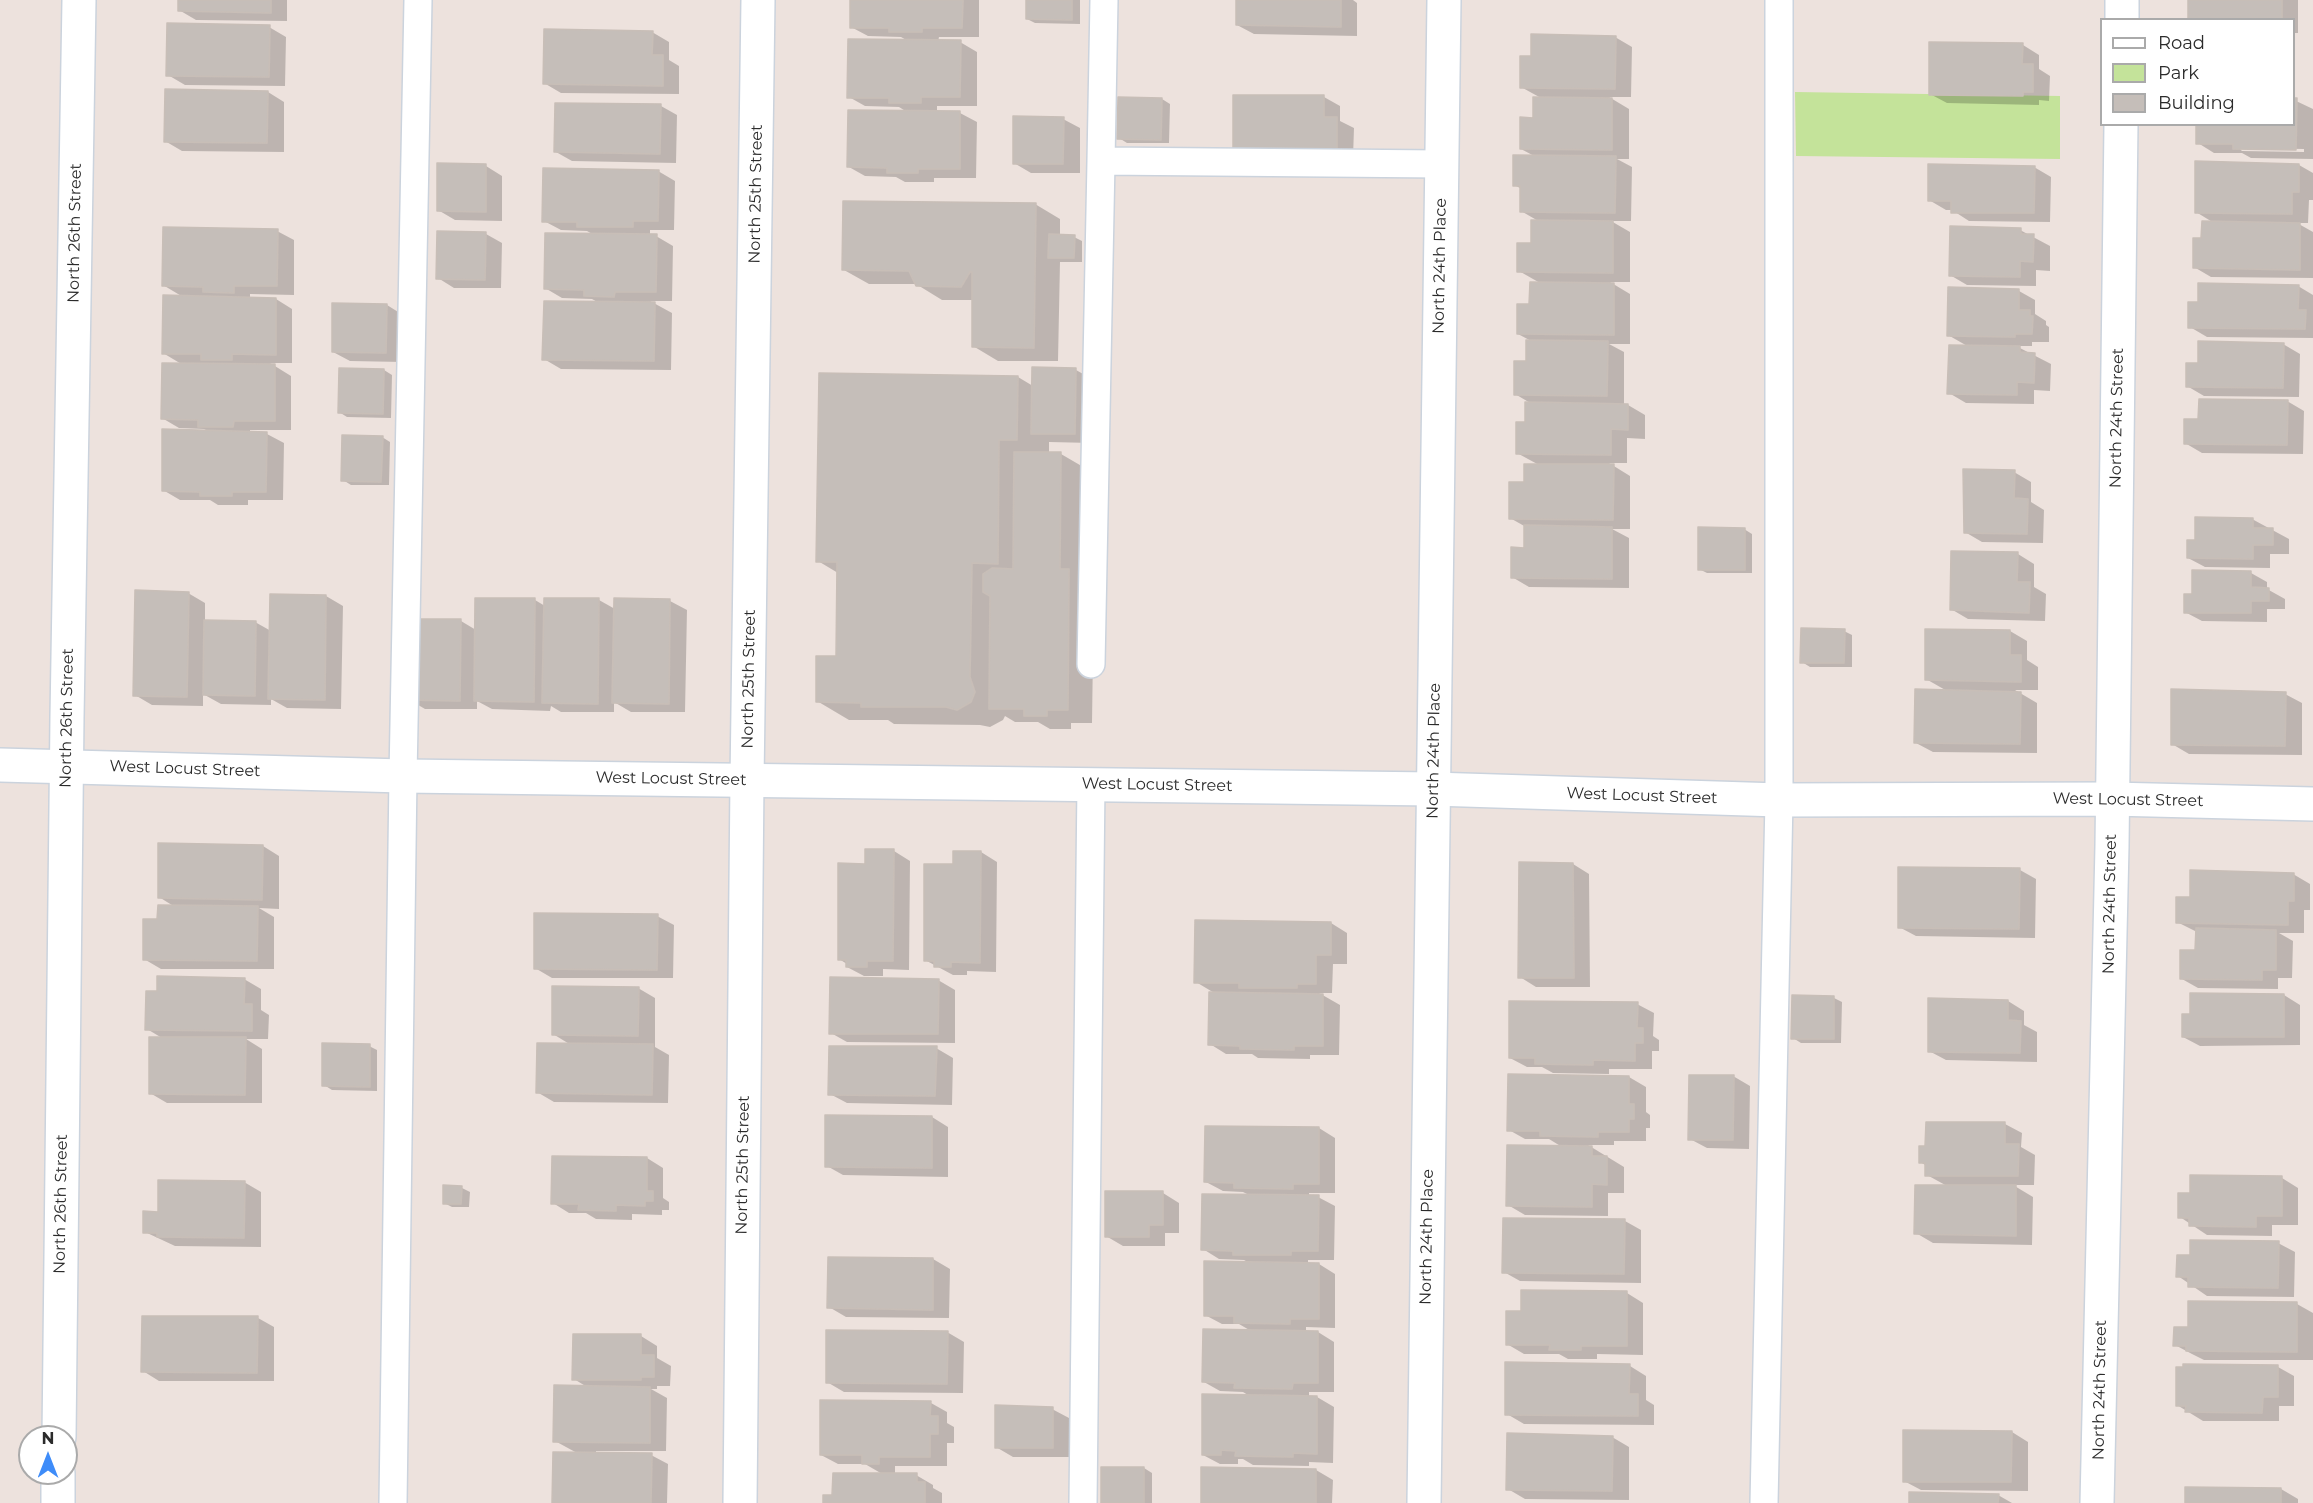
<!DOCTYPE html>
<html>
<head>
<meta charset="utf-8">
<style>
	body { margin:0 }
	#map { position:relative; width:2313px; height:1503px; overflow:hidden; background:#ede2dd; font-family:Montserrat,sans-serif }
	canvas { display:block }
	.legend { position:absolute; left:2100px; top:18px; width:195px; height:108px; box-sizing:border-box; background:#fff; border:2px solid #aaa; margin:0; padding:8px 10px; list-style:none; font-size:18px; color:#2b2b2b }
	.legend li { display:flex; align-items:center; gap:12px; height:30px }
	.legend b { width:30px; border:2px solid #aaa }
	.north { position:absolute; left:18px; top:1425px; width:60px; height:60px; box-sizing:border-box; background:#fff; border:2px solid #aaa; border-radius:50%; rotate:0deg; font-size:16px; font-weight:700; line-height:24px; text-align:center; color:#2b2b2b }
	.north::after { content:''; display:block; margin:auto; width:21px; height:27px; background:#3e8cf9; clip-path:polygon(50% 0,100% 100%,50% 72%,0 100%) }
</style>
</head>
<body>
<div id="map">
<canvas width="2313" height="1503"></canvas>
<ul class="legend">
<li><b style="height:8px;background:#fff"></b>Road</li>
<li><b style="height:16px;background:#c4e39a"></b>Park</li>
<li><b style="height:16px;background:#c5beb9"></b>Building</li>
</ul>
<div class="north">N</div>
</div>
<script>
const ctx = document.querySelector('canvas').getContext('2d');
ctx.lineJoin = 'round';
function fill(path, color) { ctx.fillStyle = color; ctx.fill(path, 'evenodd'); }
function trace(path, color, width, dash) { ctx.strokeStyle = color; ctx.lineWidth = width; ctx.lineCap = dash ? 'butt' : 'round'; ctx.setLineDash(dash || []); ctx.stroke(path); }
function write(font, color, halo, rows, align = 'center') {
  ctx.font = font + ' Montserrat,sans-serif'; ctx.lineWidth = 4.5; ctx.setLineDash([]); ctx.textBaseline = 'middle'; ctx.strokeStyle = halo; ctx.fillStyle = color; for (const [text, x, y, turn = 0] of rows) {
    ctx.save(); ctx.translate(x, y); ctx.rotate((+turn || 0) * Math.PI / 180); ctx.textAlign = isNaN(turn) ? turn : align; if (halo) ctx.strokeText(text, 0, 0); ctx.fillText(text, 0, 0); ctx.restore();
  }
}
const green = new Path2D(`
	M1795,92l265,4v63l-264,-3z`);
const shadow = new Path2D(`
	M179,0h108v21l-91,-1 -17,-10z
	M852,0h127v37h-40l-1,5h22l17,10v54h-40v6l23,1 17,9 -1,56h-42v4h-29l-9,-5 -31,-1 -16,-9 58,-55 -8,-5 -34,-1 -16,-9 59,-56 -7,-4 -33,-1 -17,-9z
	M1028,0h52v24l-45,-1 -8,-4z
	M1238,0h115l4,3v33l-103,-2 -17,-9z
	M2189,0h109v33h-4v-13h-105z
	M269,27l17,10 -1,49 -100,-1 -17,-10z
	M652,32l17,10v18l10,6v28l-118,-1 -17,-10z
	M1615,37l17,10 -1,50h-22l20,12v50h-12l15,8 -1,54h-20l19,11v50h-20l20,12v50h-21l15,8v53h4l17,10v24l-18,-1v25h-18l21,13v53h-18l17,9v50l-100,-1 -17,-10 14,-28v-22l-16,-9 15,-35 14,-18 -22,-12 15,-49 -17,-10 13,-32 5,-20 -15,-8 22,-51 -21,-12 13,-27 8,-22 -19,-11 1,-22 -8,-4 22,-28 -15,-8 20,-51 -20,-11 11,-29z
	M2023,45l16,10v14l11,7 -1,25 -10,-1v5l-92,-2 -17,-9z
	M268,92l16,10v50l-102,-1 -17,-10z
	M1324,97l16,9v15l14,7 -1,30 -119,-10z
	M1162,99l8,5 -1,39h-42l-8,-5z
	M2294,100l19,9v50l-62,-1 -9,-5h-28l-16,-10 96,-19zM2239,148l65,1v3l-62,-1z
	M661,106l16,9 -1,48 -104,-2 -16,-9z
	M1063,119l17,9v45h-49l-17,-10z
	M2299,165l14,8v27h-4l-1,23h-11l16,9v46l-102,-1 -17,-10 8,-27 12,-17 -18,-11z
	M486,166l16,10v45l-47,-1 -17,-10z
	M2034,167l17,10 -1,45 -81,-1 -17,-11h-6l-17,-10z
	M658,171l17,10 -1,49h-24v6h6l17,10 -1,55h-22l22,12 -1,57 -110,-1 -17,-10 55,-56 -7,-4 -30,-1 -17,-10 49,-53 -7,-4 -26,-1 -17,-9z
	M1035,204l25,15v17l14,1 8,4v21h-22l-2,99h-60l-25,-15 1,-46h-32l-26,-16h-47l-25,-14z
	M2020,230l30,16v25l-14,-1v16l-69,-1 -17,-10z
	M277,231l17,9v55l-44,-1v5h26l16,10v54h-22l21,13v54h-41v3l17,1 17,9 -1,57h-35v5h-30l-8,-5h-30l-17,-10 47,-58 -6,-3 -25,-1 -17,-10 21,-53 -20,-12 20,-56 -20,-12z
	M486,234l16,9 -1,45h-47l-16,-10z
	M2298,286l15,9v43l-106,-1 -17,-10z
	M2019,291l16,9v14l11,7v4l3,2v15h-17v4h-16l35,18 -1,27 -16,-1v14l-68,-1 -17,-10 20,-46 -21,-12z
	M387,305l16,10 -1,47 -52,-1 -17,-9z
	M2283,344l17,10 -1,43 -95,-1 -17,-10 12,-22z
	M384,370l8,5 -1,43 -44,-1 -8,-5z
	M1076,370l16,9v64l-43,-1v12h12l24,14 9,117 -2,138h-21v6h-21l-12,-7h-23l-10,-6 -2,4 -13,7 -10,-2 -86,-1 -6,-4h-39l-32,-19 21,-43v-85l-20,-12 200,-184 15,9z
	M2287,401l17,10 -1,43 -101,-1 -17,-10 15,-22z
	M382,437l8,5 -1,43h-38l-8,-5z
	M2014,472l17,10v20l13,8 -1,33 -61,-1 -17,-10z
	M2252,519l37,20v15h-19v14l-65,-1 -17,-9 8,-16z
	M1744,529l8,5v39h-45l-8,-4z
	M2018,554l16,10v23l12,7 -1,27 -77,-2 -17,-10z
	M2251,573l16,9v7l18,10v10h-18v13l-65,-1 -17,-9 9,-17z
	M188,593l17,10v19h50l16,9 55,-35 17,10 -2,103 -54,-1 -16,-9v6l-50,-1 -18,-10v12l-51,-1 -17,-10z
	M535,600l10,6 54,-6 16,9 55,-8 17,9 -2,102h-54l-17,-10v10h-53l-10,-6 -1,5 -58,-2 -15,-8v8h-52l-17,-10 2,-78h51l15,9z
	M1844,631l8,4v32h-42l-8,-5z
	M2010,631l17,10v19l11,7v23h-23l22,13v50l-104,-1 -17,-9 31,-52 -21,-12z
	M2285,694l17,9v52l-113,-1 -17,-10z
	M263,846l16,10v53l-20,-1 15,9v52h-113l-17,-10 15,-39 16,-13 -16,-10z
	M894,851l16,10 -1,109 -26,-1v7h-19l-17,-9v-3l-8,-5 27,-94z
	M981,852l16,10 -1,110 -29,-1v4h-14l-28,-15 30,-94z
	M1573,864l16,10 1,113h-54l-16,-10z
	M2020,870l16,9 -1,59 -119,-2 -17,-9z
	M2293,874l17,10v26h-6v23h-25l14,8 -1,37h-14v11l-80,-1 -16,-9 15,-27v-20l-20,-10z
	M657,916l17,9 -1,53h-121l-17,-10z
	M1331,923l16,10v31h-14l-1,29h-13l21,12 -1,50h-29v4l-52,-1 -6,-4h-26l-16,-10 6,-50 -20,-12z
	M244,979l17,10v21l8,5 -1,24h-22l16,10v54h-95l-17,-10 12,-55 -15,-9z
	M938,980l17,10v53l-108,-1 -16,-9z
	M638,988l17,10v49l14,8 -1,48 -114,-1 -17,-10 34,-47 -18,-11z
	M2284,995l16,10v40l-100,1 -17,-9z
	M1834,998l8,4 -1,41h-40l-8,-5z
	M2008,1001l16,10v14l13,7v30l-91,-2 -17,-9z
	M1637,1004l17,9 -1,23 6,4v11h-7v18h-43v5l-56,-1 -11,-6h-15l-17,-9z
	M369,1046l8,4v41l-45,-1 -8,-5z
	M936,1048l17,10 -1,47 -105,-2 -17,-9z
	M1733,1076l17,10 -1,63 -42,-1 -17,-9z
	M1629,1077l17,10v25l4,3v13h-4v13h-32v4h-26l36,22v26h-16v23l-83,-1 -17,-10 54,-58 -13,-8h-24l-16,-9z
	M932,1117l16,10v50l-105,-2 -16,-9z
	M2005,1124l17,9 -1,14 14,8 -1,30h-21l20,12 -1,48 -99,-2 -17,-10 31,-47 -20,-11v-9l-7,-4 7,-15z
	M1319,1128l16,10v55h-26v4h9l17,9 -1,54h-26v4h11l16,10v54l-29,-1v5h12l16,10v50h-25v5h8l17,10 -1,56 -24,-1v4l-56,-1 -10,-6h-5v5h-18l-17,-9 48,-58 -8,-5 -23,-1 -16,-9 47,-51 -12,-7h-17l-17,-9 46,-51 -7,-4 -25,-1 -16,-10 48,-53 -8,-4 -20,-1 -17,-9z
	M647,1158l16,10v30l6,4v8h-7v5l-30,-1v6l-36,-1 -10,-6h-17l-16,-10z
	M2282,1178l16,10v37h-26v11l-65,-1 -27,-18 11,-23z
	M244,1182l17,10v55l-86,-1 -30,-14z
	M462,1188l8,4 -1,15h-17l-8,-4z
	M1163,1193l16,10v30h-14v13h-42l-17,-10z
	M1625,1221l16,9v53l-121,-2 -16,-9z
	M2278,1243l17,9 -1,45 -87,-1 -29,-20 13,-19z
	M933,1259l17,10 -1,49 -103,-1 -17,-10z
	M1627,1293l16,10v52l-46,-1v5h-29l-9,-5h-35l-17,-10 16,-31z
	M2190,1302l107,2 16,9v47h-109l-12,-6 -17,-9 15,-17z
	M258,1318l16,9v54h-115l-16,-10z
	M947,1332l17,10 -1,51 -119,-1 -17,-10z
	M641,1336l16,10v12l14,8 -1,20h-13v3h-6l16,9 -1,53h-70v3l55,1 17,9 -1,39h-113l23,-50 -22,-12 32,-54 -13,-8z
	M1630,1366l16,10v24l8,5v20l-130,-1 -17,-10z
	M2278,1367l16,9v30h-15v15h-76l-26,-16z
	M931,1403l16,9v11l7,4v16h-7v23h-52v9h21l17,10v3l9,5v10h-118l60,-28 -19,-11h-27l-17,-9z
	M1052,1409l17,9v39h-56l-17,-10z
	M2012,1432l16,10v49l-107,-1 -17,-9z
	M1612,1437l17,10v53l-104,-1 -17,-10z
	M1144,1468l8,5v30h-50z
	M1316,1470l17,10 -1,23h-130z
	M2186,1488l95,1 17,10v4h-112z
	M1998,1495l14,8h-101z`);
const building = new Path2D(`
	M178,0h93v13l-93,-2z
	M850,0h113l-1,28h-40v4h-33v-4h-39z
	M1026,0h46v20l-46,-1z
	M1236,0h105v27l-105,-2z
	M2188,0h94v20h-94z
	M167,23l103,2 -1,52 -103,-1z
	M544,29l109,2 -1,24h11v31l-120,-2z
	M1531,34l85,2 -1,53 -95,-1v-32h11z
	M848,39l113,1 -1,57h-39v6h-32v-5h-42z
	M1929,42l94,1 -1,21h11v28h-10v4l-94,-1z
	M165,89l103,2 -1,52 -103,-1z
	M1233,95h91v22h13v32h-104z
	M1118,97l44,1 -1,42 -44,-1z
	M1533,97l79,1v52l-92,-1v-32l13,1z
	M2294,98h3l-1,52 -63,-1v-5h-37v-20h98z
	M555,103l106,1 -1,50 -106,-2z
	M848,110l112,1v58h-42v4h-31v-5l-40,-1z
	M1013,116l51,1 -1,47h-50z
	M1513,155l103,1 -1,57 -95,-1v-26h-7z
	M2195,161l104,3v28h-7v22l-97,-1z
	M437,163l49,1v48l-49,-1z
	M1928,164l107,2 -1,47h-83v-12h-23z
	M543,168l116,2 -1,51h-25v6h-56v-5h-35z
	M843,201l193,2 -2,145 -62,-1v-75h-2l-9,15 -45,-1 -7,-15 -67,-1z
	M1531,220l82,1v52l-96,-1v-29h14z
	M2202,221l98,2v47l-107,-2v-30h8z
	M1950,226l71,2v6h13l-1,28 -13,-1v16l-71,-1z
	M163,227l115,2 -1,57h-43v7l-31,-1v-5l-41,-1z
	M437,231l49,1 -1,48 -49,-1z
	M545,233l112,1 -1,58h-41l-1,5 -30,-1v-6l-40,-1z
	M1049,234l26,1 -1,23h-26z
	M1530,282l84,1v52l-97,-1v-30h12z
	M2198,283l101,2 -1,25h8l-1,19 -117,-1v-26h10z
	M1948,287l71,2v21h11v6h3l-1,18h-17v3l-68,-1z
	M163,295l113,3v57l-44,-1v6h-31v-6h-39z
	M544,301l111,1 -1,59 -112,-1z
	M332,303l55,1 -1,49 -54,-1z
	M1526,340l82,1 -1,55 -93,-1v-34h12z
	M2198,341l86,2 -1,45 -97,-1v-24h12z
	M1949,345l71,1v6l15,1 -1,30 -17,-1v13l-70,-1z
	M162,363l113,1v57h-41l-1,6h-35v-7l-37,-1z
	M1032,367l44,1 -1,66h-44z
	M339,368l45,1 -1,45 -45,-1z
	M819,373l199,3 -1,64h-18l-1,124 -26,-1 -2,114 5,15 -4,10 -14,8 -11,-3h-85v-4l-45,-1v-46h20l1,-94h-21z
	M2199,399l89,1 -1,45 -103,-1v-25h14z
	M1525,402l103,2v26l-17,-1v26l-95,-1v-32h9z
	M162,429l105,3 -1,60h-34v4h-32v-4l-38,-1z
	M342,435l41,1 -2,46 -40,-1z
	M1014,452h47l-1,117h9l-1,141h-21v6h-23v-7h-35l1,-113 -7,-4v-18l9,-6 21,1z
	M1524,464h90l-1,56 -104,-1v-37h15z
	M1963,469l52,1 -1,28 14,1 -1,35 -63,-1z
	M2195,517l58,1v10h20v17h-20v14l-66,-1v-18h8z
	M1524,525l88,2v52l-101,-1v-31l13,1z
	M1698,527l47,1v42h-47z
	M1951,551l67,1 -1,30h13l-1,31 -79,-3z
	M2192,570l59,1v16l18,1v13h-18v12h-67v-19h8z
	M135,590l54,2 -2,105 -54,-1z
	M270,594l56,1 -1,105 -57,-1z
	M475,598h60l-1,104 -60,-1z
	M544,598h55l-1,106 -56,-1z
	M614,598l56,1 -1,105 -57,-1z
	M408,619h53l-1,82 -53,-1z
	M204,620l52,1 -1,75 -52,-1z
	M1801,628l44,1 -1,34h-44z
	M1925,629l85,1v25h11v27l-96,-2z
	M1915,689l106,3 -1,52 -106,-1z
	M2171,689l115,3 -1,54 -114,-1z
	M158,843l105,2 -1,55 -104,-2z
	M865,849h29l-1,112h-26v6h-21v-7h-8v-97l27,1z
	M953,851h28l-1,112 -29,-1v5h-17v-6h-10v-97h29z
	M1519,862l54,1 1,115h-56z
	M1898,867l122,1 -1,61 -121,-1z
	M2190,870l104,3v28h-6v24l-112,-2v-26h14z
	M158,905l100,1 -1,55 -114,-1v-41h14z
	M534,913l124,1 -1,56 -123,-1z
	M1195,920l136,2v33h-15v29h-19v4h-58v-5h-45z
	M2196,928l80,2v40h-14v10l-82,-1v-29h15z
	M157,976l88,2 -1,26h8v27l-107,-1 1,-39h11z
	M830,977l109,2 -1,55h-109z
	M552,986l87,1 -1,49 -86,-1z
	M1209,992l114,2v52h-29v4l-54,-1v-3l-32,-1z
	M2190,993l94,1v43h-102v-23h8z
	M1792,995l42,1v43h-43z
	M1928,998l80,2v20l13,1 -1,32 -92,-1z
	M1509,1001l129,1 -1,26h6v15h-8v18l-42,-1v5l-58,-1v-6h-26z
	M149,1037h97l-1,58 -96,-1z
	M322,1043l48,1v43l-48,-1z
	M537,1043l116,1 -1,51 -116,-2z
	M829,1046h108l-2,50 -107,-1z
	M1508,1074l121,2v28h5v15h-5v13h-31v5l-58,-1v-5h-33z
	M1689,1075h45l-1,65h-45z
	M825,1115l107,1v52l-107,-1z
	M1926,1122h79v22h14l-1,32h-93v-13h-6v-17h6z
	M1205,1126l114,1v57h-26v5l-59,-1v-5l-30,-1z
	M1507,1145l85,1v10h15v29l-15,-1v23l-86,-1z
	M552,1156l95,1v34h6v10h-8v5l-29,-1v6l-38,-1 1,-6h-28z
	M2190,1175l92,1v40h-26v11l-67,-1v-8h-11v-25h12z
	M158,1180l87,1 -1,57 -87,-1v-4h-14v-22l15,1z
	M443,1185l19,1 -1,18h-18z
	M1915,1185h101v51l-102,-2z
	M1105,1191h58v34h-14v12h-44z
	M1202,1194l117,1 -1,56h-27v4h-58v-4l-32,-1z
	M1503,1218l122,1 -1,55 -122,-1z
	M2190,1240l89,1 -1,47 -90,-1v-10h-12l1,-22h13z
	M828,1257l105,1v52l-106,-2z
	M1204,1261l115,2v56h-29v5l-56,-1v-7h-30z
	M1521,1290l106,1v55h-46v4h-32l1,-5h-44v-34h15z
	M2188,1301l109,1v50l-111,-1v-5h-13l1,-19h14z
	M142,1316h116l-1,57 -116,-1z
	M1203,1329l115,2v52h-25l-1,6 -58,-1 1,-5 -33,-1z
	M826,1330l122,1 -1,53 -121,-1z
	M573,1334h68v21h13v22h-13v3h-69z
	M1505,1362l125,2 -1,30h9v22l-133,-1z
	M2183,1364l95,1v32h-15l-1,16 -77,-1 1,-6h-10v-39h7z
	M554,1385l96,2v56l-97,-1z
	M1202,1394l115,2v58l-24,-1v4l-58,-1 1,-5 -15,-1v5h-19z
	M820,1400l111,1 -1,15h8v18h-8v23h-51v7h-17v-9h-42z
	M995,1405l58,2v41h-58z
	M1903,1430l109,1 -1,51h-108z
	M1507,1433l106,3 -1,55 -106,-1z
	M553,1452l99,1 -1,50h-99z
	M1101,1467h43v36h-43z
	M1201,1467l115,2v34h-115z
	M833,1473h84v9h8v21h-102v-8h9z
	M2185,1487l96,1v15h-96z
	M1909,1492l90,2 -1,9h-89z`);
const service = new Path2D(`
	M1104,0l-3,161 340,3
	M1091,664l10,-503
	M393,1503l10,-727 15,-776
	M1083,1503l8,-720
	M1764,1503l15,-703v-800`);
const minor = new Path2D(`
	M2122,20v-20
	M59,1437l8,-720 12,-717
	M58,1503v-30
	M740,1503l7,-723 11,-780
	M1424,1503l20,-1503
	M2097,1503l15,-657 9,-722`);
const tertiary = new Path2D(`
	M0,765l403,11 1030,13 346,11 333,-1 201,5`);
const streetNames = [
	["North 25th Street",756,194,-89],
	["North 26th Street",75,233,-89],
	["North 24th Place",1440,266,-89],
	["North 24th Street",2117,418,-89],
	["North 25th Street",749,679,-89],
	["North 26th Street",67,718,-89],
	["North 24th Place",1434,751,-89],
	["West Locust Street",185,769,2],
	["West Locust Street",671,779,1],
	["West Locust Street",1157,785,1],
	["West Locust Street",1642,796,2],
	["West Locust Street",2128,800,1],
	["North 24th Street",2110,904,-89],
	["North 25th Street",743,1165,-89],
	["North 26th Street",61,1204,-89],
	["North 24th Place",1427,1237,-89],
	["North 24th Street",2100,1390,-89]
];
fill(green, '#c4e39a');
fill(shadow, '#0003');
fill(building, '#c5beb9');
trace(building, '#c8beb7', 1.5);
trace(service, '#cbd3dd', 30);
trace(minor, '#cbd3dd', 36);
trace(tertiary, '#cbd3dd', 36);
trace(service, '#fff', 27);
trace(minor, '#fff', 33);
trace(tertiary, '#fff', 33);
write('16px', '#2b2b2b', '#fff', streetNames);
</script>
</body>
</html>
